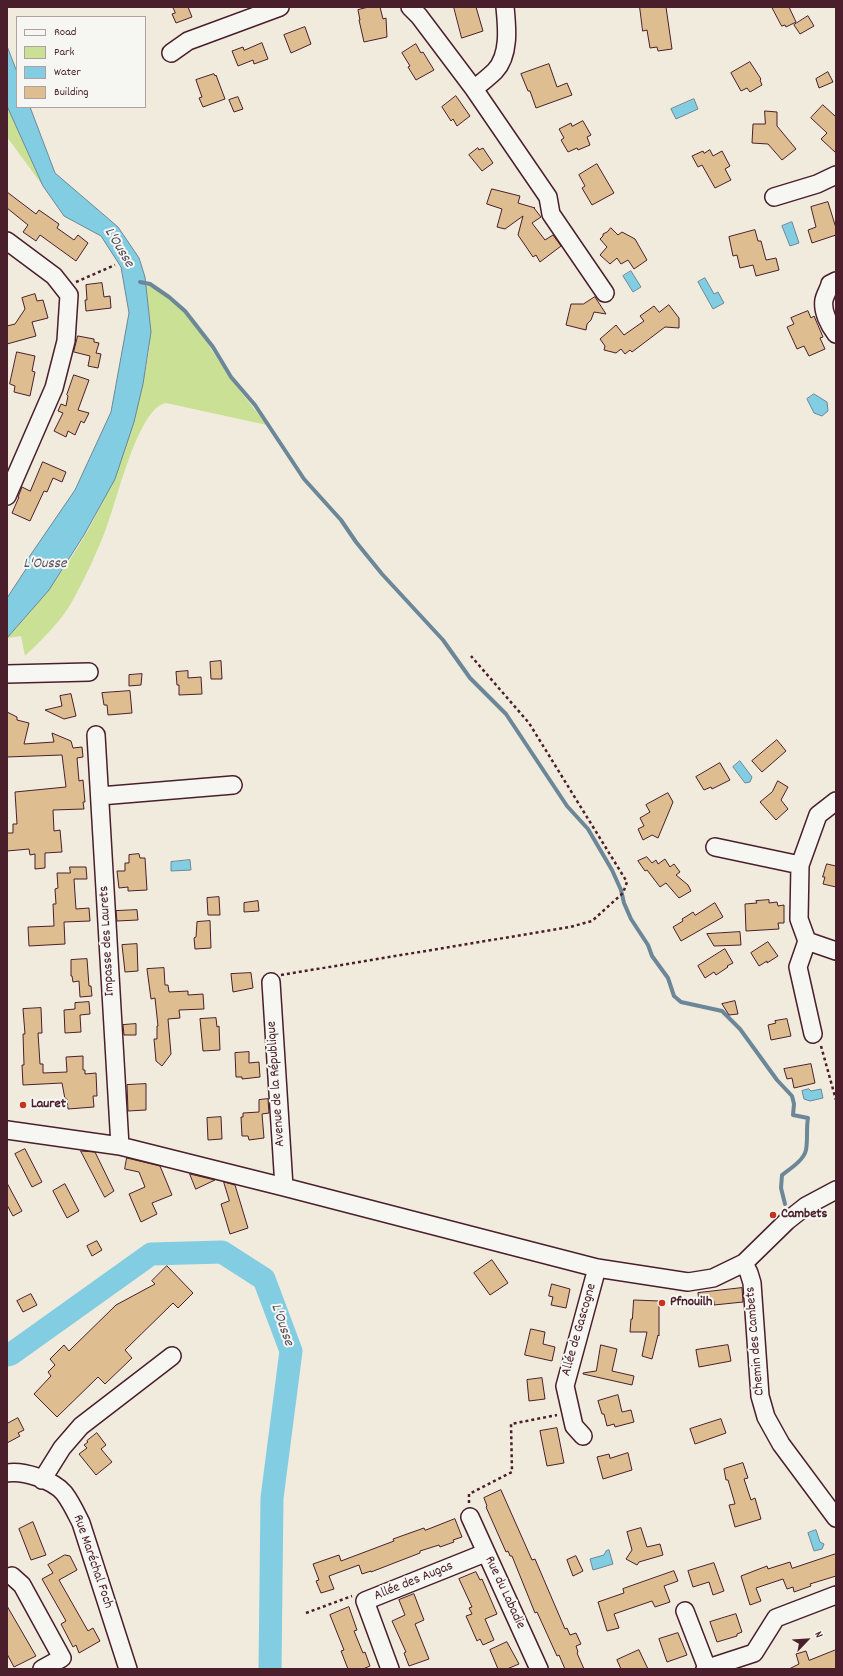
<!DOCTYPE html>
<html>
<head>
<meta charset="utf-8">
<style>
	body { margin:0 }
	#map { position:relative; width:843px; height:1676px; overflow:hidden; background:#f1ebde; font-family:Dekko,sans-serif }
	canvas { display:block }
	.frame { position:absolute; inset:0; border:8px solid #4a1f2b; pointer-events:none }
	.legend { position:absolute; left:16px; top:16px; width:130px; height:92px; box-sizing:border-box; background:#f6f6f2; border:1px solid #b1a0a2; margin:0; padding:5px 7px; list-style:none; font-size:12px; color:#4a1f2b }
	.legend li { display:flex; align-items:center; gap:8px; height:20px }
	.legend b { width:20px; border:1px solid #b1a0a2 }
	.north { position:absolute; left:787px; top:1620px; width:40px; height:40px; -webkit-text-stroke:3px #f6f6f2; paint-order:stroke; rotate:65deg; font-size:11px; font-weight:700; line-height:16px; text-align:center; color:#4a1f2b }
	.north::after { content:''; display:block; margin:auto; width:14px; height:18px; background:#4a1f2b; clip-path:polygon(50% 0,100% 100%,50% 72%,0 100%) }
</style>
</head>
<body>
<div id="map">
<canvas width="843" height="1676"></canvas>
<div class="frame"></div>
<ul class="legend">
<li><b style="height:5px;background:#f6f6f2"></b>Road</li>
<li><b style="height:11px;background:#c9e095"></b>Park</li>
<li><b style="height:11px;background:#82cde1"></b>Water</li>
<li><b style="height:11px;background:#debd90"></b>Building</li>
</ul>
<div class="north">N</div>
</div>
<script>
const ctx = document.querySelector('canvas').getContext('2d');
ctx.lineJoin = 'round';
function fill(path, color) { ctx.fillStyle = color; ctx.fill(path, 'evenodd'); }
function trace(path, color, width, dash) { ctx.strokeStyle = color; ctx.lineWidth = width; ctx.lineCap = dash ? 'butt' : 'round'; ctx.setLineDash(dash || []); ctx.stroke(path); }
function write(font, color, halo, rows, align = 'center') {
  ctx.font = font + ' Dekko,sans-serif'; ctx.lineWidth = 4; ctx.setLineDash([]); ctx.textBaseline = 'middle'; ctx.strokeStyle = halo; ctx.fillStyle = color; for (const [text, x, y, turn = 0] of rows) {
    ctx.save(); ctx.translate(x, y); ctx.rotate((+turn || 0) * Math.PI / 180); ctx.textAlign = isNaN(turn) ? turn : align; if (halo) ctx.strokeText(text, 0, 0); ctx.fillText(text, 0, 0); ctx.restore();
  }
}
const green = new Path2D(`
	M7,106l2,4 34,76 -36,-49z
	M145,285l6,2 20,13 11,10 19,23 28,44 38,48 -101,-22c-28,4 -50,101 -60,126 -9,23 -20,47 -32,69 -10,20 -33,43 -49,58l-4,-20 -14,2c16,-18 32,-37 47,-56 43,-56 70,-121 86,-189 5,-21 11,-42 10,-63 0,-15 -3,-31 -5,-45z`);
const water = new Path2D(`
	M7,46l10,26v35h13l25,66 63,54 21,31 6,19 6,55 -8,52 -9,38 -19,57 -31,56 -35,55 -42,48v-40l19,-29 -1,-6 50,-73 36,-78 18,-99 -8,-46 -20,-31 -37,-20 -21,-30 -36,-80z
	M694,99l4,10 -22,10 -5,-10z
	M792,222l7,21 -9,3 -8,-20z
	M631,271l10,16 -8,5 -10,-16z
	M705,278l9,16 4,-2 6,11 -11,6 -15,-27z
	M814,394l13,8 1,9 -6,5 -8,-3 -7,-14z
	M740,761l12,16 -2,5 -5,1 -12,-16z
	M190,860l1,10 -20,1v-9z
	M809,1089l2,2 10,-2 2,9 -13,3 -6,-2 -2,-8z
	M816,1530l4,12 4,2 -2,5 -8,2 -6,-18z
	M609,1550l4,14 -20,6 -3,-11 14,-4 2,-4z`);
const stream = new Path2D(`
	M140,282l10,2 19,13 16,14 28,36 18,30 24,28 49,74 37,41 15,22 26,32 61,66 27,38 36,36 61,92 21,23 24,41 9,20 3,13 7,16 17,26 4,11 16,22 6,18 7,6 41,9 18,18 37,51 15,16 2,8 -1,11 15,3c-2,11 0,21 -2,32 -2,10 -16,19 -24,25l-1,13 4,16`);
const river = new Path2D(`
	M7,1355l4,-1 140,-100 71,-2 42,27 27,72 -19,147 -2,171`);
const building = new Path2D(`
	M173,7h15l4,10 -16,6 -4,-9 3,-1z
	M369,7h11l3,12 3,-1 1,19 -23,5 -5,-22h1l-2,-10z
	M454,7h22l7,24 -21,7z
	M640,7h26l6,42 -14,2 -1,-4 -7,1 -3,-18 -4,1z
	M772,7h17l7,15 -10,5 -1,-2 -3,1z
	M808,16l6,10 -14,8 -6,-9z
	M305,27l6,17 -20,9 -7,-18z
	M262,43l6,16 -14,5 -1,-4 -15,6 -6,-15 11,-4 1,3z
	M416,44l5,9 2,-1 11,18 -18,10 -8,-13 2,-1 -8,-13z
	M750,62l11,17 -1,1 2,5 -12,7 -3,-4 -6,3 -10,-18z
	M549,64l8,23 10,-4 5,12 -36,13 -6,-17h-2l-7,-17z
	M828,72l5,10 -14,6 -3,-9z
	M214,74l1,2 1,-1 9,24 -22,8 -4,-9 3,-1 -6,-17z
	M456,96l14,20 -13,10 -4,-7 -2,2 -9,-14z
	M238,97l5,12 -9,3 -5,-12z
	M823,105l13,12v36l-15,-14 6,-6 -16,-15z
	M765,111l12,1v14l19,23 -14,11 -14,-16 -16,-1 1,-19h12z
	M583,121l8,14 -4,2 3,8 -12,5 -1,-2 -9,4 -7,-12 3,-2 -5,-9 12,-6 1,3z
	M478,148l1,2 4,-2 10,15 -11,8 -13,-16z
	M710,150l3,6 9,-5 8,15 -5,3 6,11 -16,8 -13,-23 -4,2 -6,-11 11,-5 1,2z
	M597,164l17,29 -22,12 -10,-17 3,-2 -6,-11z
	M492,189l28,7 -2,7 17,5h-1l7,9 -9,6 13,17 8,-5 8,11 -21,16 -4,-7 -3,2 -15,-22 5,-19 -18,13 -8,-2 5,-18 -15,-5z
	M7,192l29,22 3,-4 20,14 -2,4 17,12 4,-5 10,8 -12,18 -36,-26 -4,6 -13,-9 5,-7 -21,-17z
	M828,202l8,26v7l-24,8 -4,-13 8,-3 -5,-20z
	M611,228l7,7 4,-3 13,7 12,21 -13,9 -6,-9 -7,4 -4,-6 -7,6 -10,-9 7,-8 -7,-8 3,-3v-2l4,-2z
	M755,230l3,11h3l5,19 10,-2 3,12 -23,6 -3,-11 -13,3 -3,-13 -4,1 -4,-19z
	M102,283l2,14 6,-1 1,12 -25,3 -1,-11h2l-1,-15z
	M35,294l2,7 6,-1 5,18 -16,4 4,14 -29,8v-18l8,-2 10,-15 -3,-11z
	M595,297l11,17 -12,-2 -3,8 -4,4 -1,6 -20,-5 5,-21h12z
	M669,305l10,13v10l-14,-1 -33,25 -2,-2 -5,4 -4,-5 -5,4 -12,-3 1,-4 -5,-7 16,-14 8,10 20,-14 -4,-5 14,-10 5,6z
	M808,311l3,7 3,-2 9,21 -3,1 5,11 -16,7 -5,-10 -7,3 -10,-22 7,-3 -3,-6z
	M78,336l16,3v3l5,1 -3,10 5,1 -3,14 -10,-2 2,-10 -16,-4z
	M17,352l18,4 -3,15 3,1 -5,24 -16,-4 1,-6 -5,-2z
	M74,375l15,5 -11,30 11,3 -5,10 -3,-2 -6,14 -7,-4 -2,6 -12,-6 9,-18 -5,-2 3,-7 5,2 2,-10 -1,-1z
	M43,462l23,10 -4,10 -9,-4 -6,14 -3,-1 -14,30 -18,-8 7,-16h-1l4,-10 8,4z
	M221,661l1,18h-11l-1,-17z
	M188,671v7l13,-1 1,17 -23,1v-10h-2l-1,-13z
	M142,674l-1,11 -12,1v-11z
	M130,691l2,22 -24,2 -1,-10h-3l-2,-12z
	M71,694l5,22 -12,3 -19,-9 17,-4 -2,-10z
	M7,712l10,5v3l12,3 -5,21 30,-2 -2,-9 19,8 2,7 9,-1 1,10 -6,1 2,23 4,-1 2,22h-2l1,7 -31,1 1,21 6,-1 2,22 -17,1v15l-10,1v-15l-5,1 -1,-6 -22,2v-18h6v-9h4l-2,-32 51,-5 -4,-32 -55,2z
	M777,740l9,11 -24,21 -10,-11z
	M720,763l10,17 -18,9 -1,-2 -7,3 -8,-13z
	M778,781l10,6 -7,13 7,9 -12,11 -16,-18 12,-10z
	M668,793l5,9 -15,36 -6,-3 -9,5 -5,-11 6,-3 -4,-8 10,-6 -4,-7z
	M139,854l1,4h5l2,32 -19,1v-4l-9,1 -2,-17h8v-8h4v-8z
	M647,857l5,6 4,-3 2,4 7,-5 5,8 4,-3 6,8 -4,3 12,10 3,6 -12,7 -13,-15 -6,4 -13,-17 -2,1 -7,-10z
	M827,864l9,2v21l-13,-3 2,-7h-2z
	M70,867h16l1,12h-13l2,30 13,-1 1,13 -26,1 1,22 -36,2 -1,-19 26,-1 -1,-22h3l-1,-15 3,-1 -1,-15h13z
	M219,897l1,18h-12l-1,-17z
	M769,900v3l8,-1 1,4 6,-1v18h-6l1,6 -33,2 -1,-27 12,-1 -1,-2z
	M258,901l1,10 -15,1v-9z
	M715,903l8,14 -42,24 -8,-14 10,-6 -1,-2 5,-3 6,-4 2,3z
	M137,910l1,10 -21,1 -1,-10z
	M210,921l1,27 -16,1 -1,-11 2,-1 1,-15z
	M740,932l1,13 -27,1 -7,-12z
	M768,942l10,14 -11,7v-2l-8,5 -8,-13z
	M137,944l1,27 -13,1 -3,-27z
	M725,949l8,14 -6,3 1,1 -12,8 -2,-3 -9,6 -7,-12z
	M87,959l2,27h2l1,10 -12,1 -1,-16 -6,1 -1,-6h-1v-16z
	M164,968l1,17h3l1,7 19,-1v4l15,-1 1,15 -25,1 1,8 -12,1 3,35 -9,12 -6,-5 -2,-22h3v-13h1l-3,-28 -4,1 -4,-30z
	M251,973l2,15 -20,4 -2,-18z
	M735,1001l3,13 -9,1 -7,-11z
	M89,1002l1,12 -10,1 1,17 -16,1 -1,-23 11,-1v-6z
	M41,1008l1,25h-4l2,31h3v9l24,-1 -1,-15 17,-1v14h2v4l11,-1 1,23h-4l1,11 -26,2 -1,-10h-2l-3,-16 -39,2 -1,-20h2l-1,-31h2l-2,-25z
	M216,1018l1,9 2,-1 1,24 -17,1 -3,-32z
	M787,1019l4,17 -20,4 -3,-15 8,-2 -1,-2z
	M136,1024v11h-12l-1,-10z
	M249,1052v11l10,-1 1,15 -18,2v-2h-6l-1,-24z
	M811,1064l4,19 -21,5 -2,-10 -5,1 -3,-10z
	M146,1084v26l-18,1 -1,-26z
	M268,1099l1,14 -7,1 2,24 -15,2 -1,-4h-6l-1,-19h2v-4l16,-1v-12z
	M221,1117l1,22 -14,1 -1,-22z
	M25,1149l17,33 -10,5 -17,-33z
	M81,1151l14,1 19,39 -9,6z
	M127,1158l33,8 12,29 -20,8 5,11 -16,8 -12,-28 16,-7 -6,-15 -14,-3z
	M190,1174l25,6 -19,9z
	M224,1182l11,3 13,43 -18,6 -9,-30 8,-3z
	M7,1183l15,28 -9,5 -6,-11z
	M65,1184l14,27 -12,7 -14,-27z
	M97,1241l5,9 -10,6 -5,-10z
	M492,1260l16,23 -18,12 -16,-22z
	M167,1266l26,27 -15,15 -5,-5 -48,47 7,8 -27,26 -7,-7 -41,40 -23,-23 17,-18 -3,-4 7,-7 -5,-6 14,-14 5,6 47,-46 39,-21 -3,-3z
	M552,1284l18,5 -4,19 -15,-3 2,-8 -4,-1z
	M742,1288l1,14 -29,3v-4l-15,1 -1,-9z
	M31,1294l6,11 -14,7 -6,-11z
	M634,1300l25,1v35l-1,-1 -6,24 -10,-3 5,-24h-17l1,-13h1z
	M531,1329l14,3 -2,12 12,3 -3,14 -27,-6z
	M601,1345l16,4 -5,22 22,5 -2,9 -49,-11v-1l13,-2z
	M728,1345l3,16 -32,6 -3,-17z
	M542,1378l3,21 -16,2 -2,-21z
	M618,1395l4,17 9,-2 3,12 -19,5 -1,-3 -7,2 -3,-12h-2l-4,-13z
	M18,1418l6,12 -6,3 2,3 -13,7v-19z
	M721,1419l5,14 -31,11 -5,-15z
	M557,1428l7,35 -17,3 -7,-35z
	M97,1433l9,12 -5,4 11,13 -16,13 -17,-21 8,-6 -3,-3 4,-3 -1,-1z
	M628,1453l4,17 -29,9 -6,-22 12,-3 1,4z
	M743,1463l5,15 -4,1 7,21 4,-2 6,21 -26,8 -6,-22 6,-1 -7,-24h-2l-2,-11z
	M501,1490l31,70 3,-1 30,70 2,-1 3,7 6,-2 5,11 -5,2 2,6 -1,1 7,16h-19l-6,-14 -2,1 -20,-44 -2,1 -23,-57h-2l-2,-5 -2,1 -20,-45 1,-1 -3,-8z
	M455,1519l7,18 -9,3 1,2 -14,5 -1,-2 -19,6v2l-49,19v-1l-9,3 -3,-9 -30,11 5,13 -13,4 -5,-12 3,-1 -6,-16 26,-9 2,6 53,-20 -1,-2 31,-11 1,2z
	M33,1522l13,33 -15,5 -12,-31z
	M641,1528l6,19 13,-3 3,11 -24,7 -2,3 -11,-6 6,-9 -5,-18z
	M836,1554v22l-26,8 1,2 -17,6 -1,-5 -6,2 -4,-10 -27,9 5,13 -11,4 -9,-29 26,-10 1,3 22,-7 2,6z
	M65,1555l5,1 7,14 -18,10 29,51 5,-3 7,13 -21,12 -3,-8 -3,2 -12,-23 5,-3 -24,-42 11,-6 -5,-8z
	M576,1556l7,15 -10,5 -6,-16z
	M714,1563l10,28 -11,4 -4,-13 -16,5 -5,-16z
	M674,1571l4,10 -14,5 6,16 -15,5 -3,-6 -38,13 5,14 -12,3 -9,-29 26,-9 -1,-4z
	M476,1572l4,8 2,-1 15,35 -12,5 9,21 -11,5 -3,-6 -3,2 -11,-25 6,-2 -3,-6 3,-1 -13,-28z
	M414,1594l10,26 -9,4 14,35 -20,7 -5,-13 2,-1 -14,-31 13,-6 -6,-15z
	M7,1606l29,50 -22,11 -7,-13z
	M349,1607l8,23 -3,1 9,22 2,-1 5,14 -7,3h-15l-7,-18 3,-1 -14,-35z
	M736,1614l6,18 -5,2v2l-20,6 -7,-20z
	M678,1633l9,22 -20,7 -8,-23z
	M507,1642l12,22 -12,5h-9l-8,-19z
	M639,1650l9,19h-27l-4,-9z
	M836,1650v19h-47l10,-5 -3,-10 10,-3 3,9z`);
const path = new Path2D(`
	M76,282l39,-17
	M281,975l289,-48 22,-6 31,-28 4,-11 -98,-159 -58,-67
	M821,1046l15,54
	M469,1503v-9l43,-22 -1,-48 46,-9
	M306,1613l46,-17`);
const minor = new Path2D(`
	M410,7l9,9 55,73 74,108 3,17 54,79
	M171,53l17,-12 92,-34
	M474,89c7,-6 15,-12 21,-18 15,-16 12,-44 10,-64
	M774,197l43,-13 19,-9
	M7,241l47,35 15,19 -3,46 -12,47 -47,108
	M836,281l-6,3c-1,5 -5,11 -6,16 -2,11 5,25 12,34
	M7,674l82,-2
	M96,735l24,411
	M100,796l133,-11
	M836,801l-18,14 -18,50 -1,54 8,22 29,10
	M715,847l85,18
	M807,941l-9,26 15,67
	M271,982l13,205
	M7,1130l113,16 164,41 313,81 91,14 25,-4 31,-15 43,-42 19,-15 30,-16
	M744,1263l5,10 3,10 8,113 6,21 15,27 55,74
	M583,1436l-9,-10 -9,-40 32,-118
	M7,1473c16,-3 46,7 57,20 7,9 12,20 17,30l47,146
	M42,1480l20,-32 19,-22 91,-70
	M470,1517l69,152
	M12,1576l10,9 40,73 -20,11
	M685,1611l22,57
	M390,1669l-25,-68 120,-48
	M705,1669l49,-16 22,-35 60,-23`);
const markers = [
	[23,1105,4,"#c8321e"],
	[773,1215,4,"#c8321e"],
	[662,1303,4,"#c8321e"]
];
const streetNames = [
	["Impasse des Laurets",108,941,-93],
	["Avenue de la République",277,1084,-94],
	["Allée de Gascogne",580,1330,-74],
	["Chemin des Cambets",756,1341,-95],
	["Rue Maréchal Foch",92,1562,71],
	["Allée des Augas",414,1582,-22],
	["Rue du Labadie",504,1593,65]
];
const poiNames = [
	["Lauret",31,1105],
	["Cambets",781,1215],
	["Pfnouilh",670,1303]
];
const waterNames = [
	["L'Ousse",118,248,59],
	["L'Ousse",45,565],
	["L'Ousse",281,1325,71]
];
fill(green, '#c9e095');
fill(water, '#82cde1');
trace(water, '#6c8798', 1);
trace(stream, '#6c8798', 4);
trace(river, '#82cde1', 23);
fill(building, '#debd90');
trace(building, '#4a1f2b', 1);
trace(minor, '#4a1f2b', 20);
trace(path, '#4a1f2b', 2.5, [3, 3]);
trace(minor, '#f6f6f2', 17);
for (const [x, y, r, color] of markers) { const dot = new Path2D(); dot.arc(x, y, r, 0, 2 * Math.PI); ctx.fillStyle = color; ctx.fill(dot); trace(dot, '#f6f6f2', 1.5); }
write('14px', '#4a1f2b', '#f6f6f2', streetNames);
write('bold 14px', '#4a1f2b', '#f6f6f2', poiNames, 'left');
write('italic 15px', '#5b5362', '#f6f6f2', waterNames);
</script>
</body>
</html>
